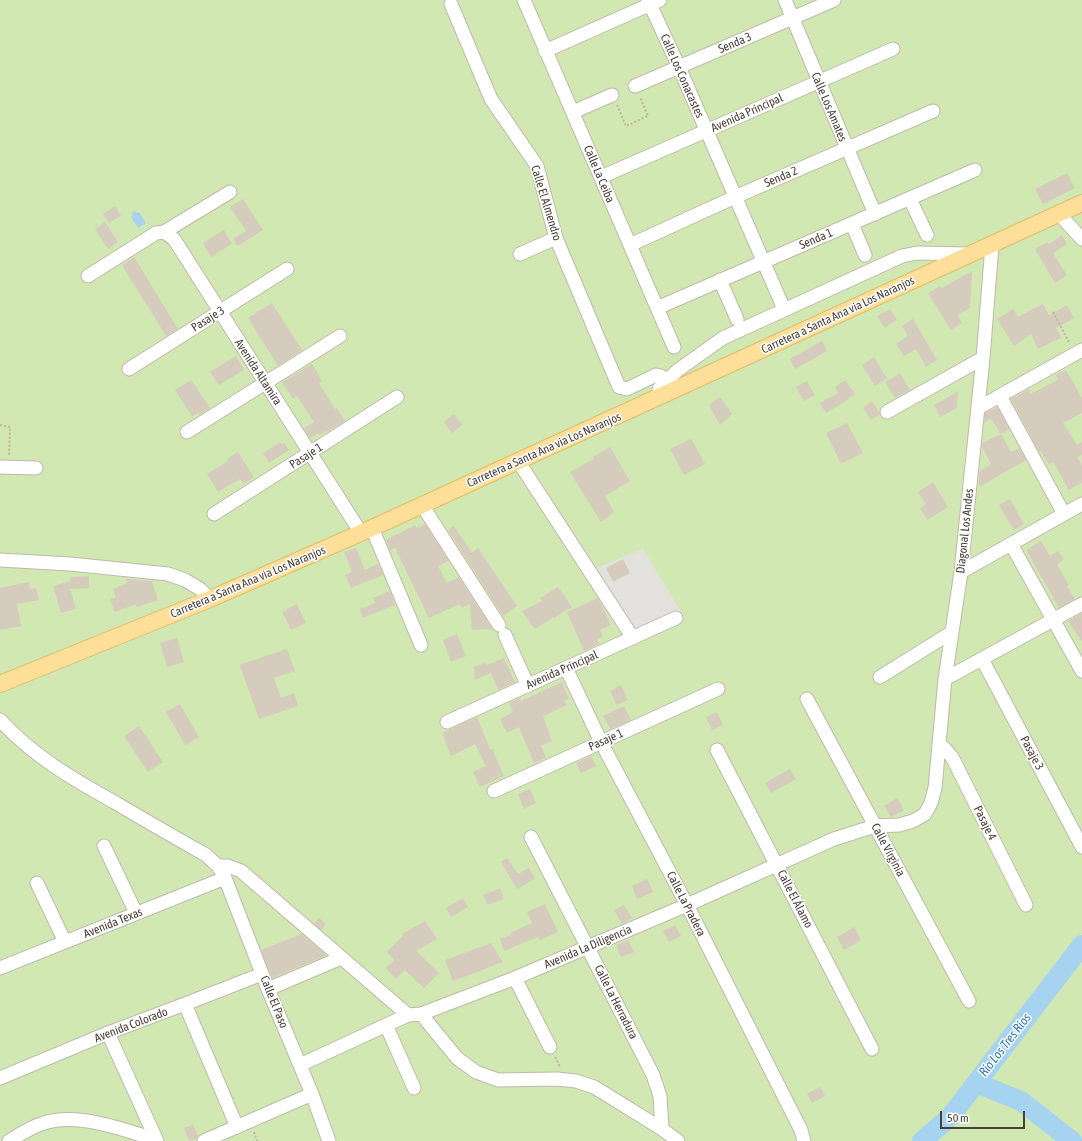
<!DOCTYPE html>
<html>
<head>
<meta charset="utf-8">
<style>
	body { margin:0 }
	#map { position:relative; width:1082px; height:1141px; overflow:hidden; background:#f4f1e9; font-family:"Asap Condensed",sans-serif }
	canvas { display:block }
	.scale { position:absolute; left:940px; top:1111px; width:85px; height:18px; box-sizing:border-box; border:2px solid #484137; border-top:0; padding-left:5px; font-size:12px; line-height:14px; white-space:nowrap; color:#484137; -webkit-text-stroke:3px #fff; paint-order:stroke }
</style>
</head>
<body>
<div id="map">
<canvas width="1082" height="1141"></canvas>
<div class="scale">50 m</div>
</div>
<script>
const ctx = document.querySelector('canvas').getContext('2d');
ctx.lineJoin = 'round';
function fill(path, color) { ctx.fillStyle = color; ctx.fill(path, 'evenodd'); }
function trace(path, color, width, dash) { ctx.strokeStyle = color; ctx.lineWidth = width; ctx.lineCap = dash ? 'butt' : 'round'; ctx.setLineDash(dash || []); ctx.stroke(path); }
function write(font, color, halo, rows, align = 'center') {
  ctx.font = font + ' "Asap Condensed",sans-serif'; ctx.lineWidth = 3; ctx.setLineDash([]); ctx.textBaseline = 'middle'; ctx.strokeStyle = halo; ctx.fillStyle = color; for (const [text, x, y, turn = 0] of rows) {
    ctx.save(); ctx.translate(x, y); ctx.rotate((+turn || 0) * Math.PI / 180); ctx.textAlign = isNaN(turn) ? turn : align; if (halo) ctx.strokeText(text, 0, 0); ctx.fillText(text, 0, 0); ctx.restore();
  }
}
const green = new Path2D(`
	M0,0h1082v1141h-1082z`);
const parking = new Path2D(`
	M643,549l38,63 -51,21 -40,-62z`);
const water = new Path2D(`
	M135,211l2,2 2,-1 7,11 -8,5 -7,-11 2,-1 -1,-3z`);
const river = new Path2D(`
	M976,1083l45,18 51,40
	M922,1141l28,-24 132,-172`);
const building = new Path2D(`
	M1067,173l8,15 -32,16 -8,-15z
	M243,199l20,31 -25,16 -5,-7 13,-8 -16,-24z
	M115,206l6,10 -12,7 -6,-9z
	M105,222l13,20 -10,7 -13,-20z
	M224,230l8,14 -21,13 -8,-14z
	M1062,235l5,9 -13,9v2l13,20 -12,8 -20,-34 12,-7 2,2z
	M134,257l44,72 -12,7 -44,-71z
	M972,271l-2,37 -13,7 5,8 -11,7 -23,-37 12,-7 2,2z
	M272,303l30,47 -24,16 -30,-48z
	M1043,304l6,11 18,-10 7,13 -18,10 5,10 -23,11 -7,-15 -17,12 -17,-27 16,-10 5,8z
	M890,309l7,11 -12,8 -8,-12z
	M913,319l24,41 -11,7 -10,-18 -12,7 -8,-12 12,-8 -6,-10z
	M822,341l5,10 -32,18 -5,-10z
	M236,356l8,14 -25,15 -9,-13z
	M874,357l13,21 -12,8 -13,-21z
	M312,364l10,17 -3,2 16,26 2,-1 8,13 -18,11 -1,-1 -7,4v-2l-9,5 -6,-10 10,-6 -17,-26 -4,3 -11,-17z
	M1066,370l16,28v15l-19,10 14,22 5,-3v13l-5,2 5,8v18l-13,7 -16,-28 -4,3 -8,-14 -2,1 -28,-53 18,-10 1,5 28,-14 -2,-5z
	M900,373l10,17 -15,8 -10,-16z
	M191,380l19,28 -11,7 -1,-2 -6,3 -17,-26z
	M845,380l10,14 -17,12 -12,7 -6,-10 18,-10 -3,-6z
	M807,381l8,14 -11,6 -8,-14z
	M958,391l-1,17 -17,9 -6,-12z
	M720,397l12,17 -12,11 -11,-20z
	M872,401l8,13 -9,6 -8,-12z
	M997,407l12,22 -8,5 -10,-16 -7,5 1,-10z
	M454,414l8,11 -10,8 -8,-11z
	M847,423l16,30 -22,11 -15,-31z
	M1001,434l10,18 8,-4 7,12 -47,27v-15l12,-8 -9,-17v-4z
	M691,439l14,25 -21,11 -14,-26z
	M280,442l2,2 2,-1 5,7 -20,13 -6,-10z
	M610,447l20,34 -25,15 9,16 -13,10 -31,-50 24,-13 -1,-2z
	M238,452l16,25 -11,7 -3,-5 -22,13 -11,-18 21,-13 -1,-2z
	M933,482l15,25 -21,13 -7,-12 6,-4 -8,-12z
	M1010,499l14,25 -10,6 -15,-25z
	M425,524l24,37 -11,5 9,17 12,-6 33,52 -20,1 -2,-26 -8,4 -2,-4 -31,14 -34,-70 -5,2 -4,-10 29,-15 2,3z
	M454,526l18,27 6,-5 39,58 -14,10 -55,-86z
	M1041,541l9,15 8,-5 6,8 -7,5 12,21 -2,1 8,13 -16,9 -33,-58z
	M356,548l9,22 13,-6 5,11 -32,13 -6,-13 7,-3 -8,-20z
	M623,559l7,14 -17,9 -7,-14z
	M89,576v12l-19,1 6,20 -15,4 -8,-27 18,-5 -1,-4z
	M126,579l26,2 6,19 -21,7 -1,-3 -21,8 -5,-13 6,-2 -3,-8 14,-6z
	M29,582l1,7 6,-1 3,12 -22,4 4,22 -21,4v-42z
	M558,587l14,20 -18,11 -1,-1 -18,12 -13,-18 20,-10 -2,-3z
	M390,591l5,14 -32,13 -3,-9 15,-6 -2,-5z
	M598,598l13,27 -11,5 3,7 -6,2 2,5 -15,7 -17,-39z
	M297,604l9,19 -15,7 -9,-18z
	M1082,613v29l-14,-21z
	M457,634l9,22 -15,6 -8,-22z
	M177,638l7,24 -17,5 -7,-24z
	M287,649l8,22 -21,7 7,20 13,-5 4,13 -39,13 -19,-53 1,-2z
	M504,658l11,24 -17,8 -7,-17 -16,7 -1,-13 11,-4 2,2z
	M562,682l7,17 -5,2 3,4 -24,11 9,25 -11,5 5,12 -12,5 -15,-36 -12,6 -7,-14 13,-7 -4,-9 11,-5 1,3z
	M621,685l7,15 -11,5 -7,-14z
	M180,704l19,33 -14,8 -19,-33z
	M624,706l7,14 -21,9 -7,-13z
	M717,712l6,13 -11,5 -6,-13z
	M477,717l13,32h2l12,27 -24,11 -7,-15 13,-6 -11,-22 -24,12 -9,-23z
	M139,726l24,36 -15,10 -24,-36z
	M591,756l5,10 -15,7 -5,-10z
	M790,769l6,10 -25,14 -6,-10z
	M530,789l6,14 -12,6 -6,-15z
	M897,798l7,12 -13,7 -7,-11z
	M507,858l11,16 11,-6 6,11 -18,10 -16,-27z
	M647,879l6,13 -16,7 -5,-13z
	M500,888l4,11 -14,5h-3l-4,-9z
	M463,898l5,9 -17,10 -5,-9z
	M545,904l13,28 -18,8 -2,-3 -34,14 -4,-12 11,-4 -1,-2 22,-10 -5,-11z
	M624,905l8,13 -10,6 -8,-14z
	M319,918l7,6 -5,6 -7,-6z
	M425,921l12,18 -21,12 23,22 -15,15 -19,-18 -9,9 -10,-11 8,-8 -7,-8 16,-16 -1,-2z
	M675,925l6,11 -12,6 -6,-11z
	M854,927l7,13 -17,10 -7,-13z
	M302,934l22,19 1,3 -53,22 -11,-28z
	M628,940l6,12 -13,5 -4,-9v-3z
	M491,943l12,19 -50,19 -8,-21z
	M820,1087l5,9 -13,7 -5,-9z
	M193,1125l5,11 -1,3 -8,2 -5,-13z`);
const path = new Path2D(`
	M617,105l9,21 22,-10 -8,-19
	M1053,312l17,32
	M0,425l10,2 -1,29
	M555,1057l5,10
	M254,1132l3,9`);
const minor = new Path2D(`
	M524,0l150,347
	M648,0l31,67 105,242
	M785,0l90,214
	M451,4l40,95 46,67 19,72 63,149 8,2 29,-14 5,1 3,7
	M545,51l115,-51
	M635,86l199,-86
	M573,112l39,-17
	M601,177l292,-128
	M910,199l17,36
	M1059,214l23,25
	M852,224l13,31
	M164,232l10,7 187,294
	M630,245l105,-48 198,-86
	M520,254l36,-16
	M88,276l68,-43 8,-1 66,-40
	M720,280l17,39
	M657,308l318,-138
	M129,369l158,-100
	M659,389l5,-6 14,-13 45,-32 179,-82 15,-3 54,1
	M1000,396l64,118
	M978,408l104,-58
	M887,412l96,-54
	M187,432l153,-96
	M518,461l115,177
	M0,467l36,1
	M422,505l77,120
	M214,514l183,-117
	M372,528l49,117
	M1011,544l71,127
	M0,560l70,4 98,10 17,6 15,9 10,10
	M961,572l121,-68
	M505,635l23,51
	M982,659l100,188
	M566,668l35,74 86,163 114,225 3,11
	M880,677l72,-45
	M945,679l137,-75
	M807,699l162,302
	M0,720c33,36 74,60 116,83 30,18 60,35 90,52l12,11 7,12 43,111 44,105 17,47
	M447,722l229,-104
	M939,744l6,5 7,8 74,148
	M717,750l155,299
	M494,791l224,-102
	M531,837l122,238 7,21 2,33
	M104,846l32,67
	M218,866h10l13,5 167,144
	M37,883l28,59
	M0,968l225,-90
	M515,978l35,69
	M268,989l73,-31
	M185,1004l52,123
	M421,1014l36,44 19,14 22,8 59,-1 19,2 18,6 18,11 50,31 16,12
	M386,1025l28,63
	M108,1033l49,108
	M300,1065l108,-50 13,-1 94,-36 172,-73 147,-66 41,-13 24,-1 14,-4 12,-7 6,-11 4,-15 10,-109 16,-107 22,-214 9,-113
	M0,1078l108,-45 77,-29 77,-30
	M9,1141c11,-7 22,-14 35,-18 35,-11 78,7 111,16
	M204,1141l108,-47`);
const major = new Path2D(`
	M0,684l210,-85 162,-71 710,-325`);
const streetNames = [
	["Senda 3",735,43,-23],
	["Calle Los Conacastes",682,76,66],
	["Calle Los Amates",829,107,67],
	["Avenida Principal",747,113,-24],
	["Calle La Ceiba",599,174,67],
	["Senda 2",781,177,-23],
	["Calle El Almendro",546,203,73],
	["Senda 1",816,239,-23],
	["Carretera a Santa Ana via Los Naranjos",838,315,-25],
	["Pasaje 3",208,319,-32],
	["Avenida Altamira",258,372,57],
	["Carretera a Santa Ana via Los Naranjos",544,450,-24],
	["Pasaje 1",306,456,-33],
	["Diagonal Los Andes",965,531,-84],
	["Carretera a Santa Ana via Los Naranjos",248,582,-23],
	["Avenida Principal",562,670,-24],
	["Pasaje 1",606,740,-24],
	["Pasaje 3",1032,753,62],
	["Pasaje 4",985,823,64],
	["Calle Virginia",888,850,62],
	["Calle El Álamo",795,899,63],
	["Calle La Pradera",686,904,63],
	["Avenida Texas",113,923,-22],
	["Avenida La Diligencia",588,947,-23],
	["Calle El Paso",274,1002,68],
	["Calle La Herradura",616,1002,63],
	["Avenida Colorado",131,1025,-21]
];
const waterNames = [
	["Río Los Tres Ríos",1005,1045,-52]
];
fill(green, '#d1e8b2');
fill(parking, '#e3e1dd');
fill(water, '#a6d3f0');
trace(river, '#a6d3f0', 20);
fill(building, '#d6ccbe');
trace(minor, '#c0b8ab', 15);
trace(major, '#e3bc68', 18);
trace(path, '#c2b49d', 2, [2, 2]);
trace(minor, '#fff', 13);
trace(major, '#fddf99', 16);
write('12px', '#484137', '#fff', streetNames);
write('italic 13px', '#2f7aac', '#fff', waterNames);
</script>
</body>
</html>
